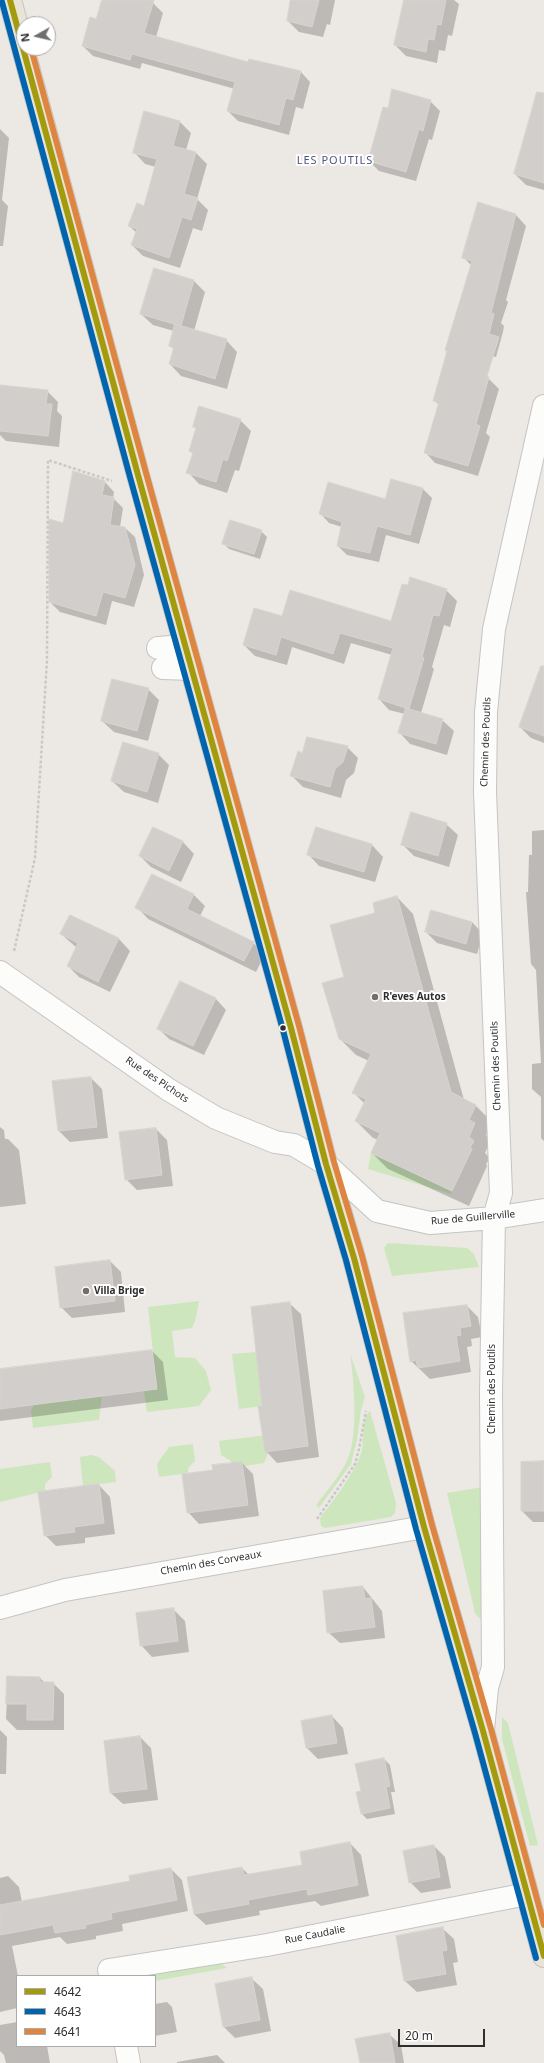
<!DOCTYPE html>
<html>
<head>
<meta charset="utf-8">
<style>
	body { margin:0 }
	#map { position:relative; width:544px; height:2063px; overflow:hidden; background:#ece8e4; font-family:"Noto Sans",sans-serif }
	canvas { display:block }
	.legend { position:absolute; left:16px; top:1975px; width:140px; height:72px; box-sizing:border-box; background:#fff; border:1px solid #ababab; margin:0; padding:5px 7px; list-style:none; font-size:12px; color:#2e2e2e }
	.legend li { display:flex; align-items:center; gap:8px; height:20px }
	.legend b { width:20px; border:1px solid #ababab }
	.north { position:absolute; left:16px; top:16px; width:40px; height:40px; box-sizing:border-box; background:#fff; border:1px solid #ababab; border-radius:50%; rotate:262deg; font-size:11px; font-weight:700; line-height:16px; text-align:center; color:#2e2e2e }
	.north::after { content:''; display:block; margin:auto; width:14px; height:18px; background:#706f6e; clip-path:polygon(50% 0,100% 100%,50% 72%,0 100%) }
	.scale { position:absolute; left:398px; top:2029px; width:87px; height:18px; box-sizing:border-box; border:2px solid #2e2e2e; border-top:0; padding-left:5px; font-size:12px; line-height:14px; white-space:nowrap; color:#2e2e2e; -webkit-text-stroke:3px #fff; paint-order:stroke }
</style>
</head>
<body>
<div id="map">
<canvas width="544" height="2063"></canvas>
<ul class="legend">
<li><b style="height:5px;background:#a49a0e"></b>4642</li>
<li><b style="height:5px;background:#0065ae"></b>4643</li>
<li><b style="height:5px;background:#de8641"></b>4641</li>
</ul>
<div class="north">N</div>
<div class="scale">20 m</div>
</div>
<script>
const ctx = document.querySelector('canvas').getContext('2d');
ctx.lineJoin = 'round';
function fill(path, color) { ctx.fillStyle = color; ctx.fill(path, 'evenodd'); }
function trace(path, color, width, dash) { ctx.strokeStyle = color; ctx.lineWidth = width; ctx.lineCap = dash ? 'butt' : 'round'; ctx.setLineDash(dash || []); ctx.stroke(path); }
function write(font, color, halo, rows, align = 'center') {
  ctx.font = font + ' "Noto Sans",sans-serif'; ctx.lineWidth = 4; ctx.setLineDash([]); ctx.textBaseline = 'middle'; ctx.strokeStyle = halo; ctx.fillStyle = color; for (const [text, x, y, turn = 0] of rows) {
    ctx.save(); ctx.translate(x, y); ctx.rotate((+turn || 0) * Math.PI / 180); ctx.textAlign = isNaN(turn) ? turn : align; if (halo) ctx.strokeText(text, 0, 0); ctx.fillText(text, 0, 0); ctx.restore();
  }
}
const green = new Path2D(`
	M371,1153l81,38 -1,3 -83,-25z
	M388,1243l79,5 7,6 5,13 -87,9 -8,-28z
	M199,1301l-3,17 -4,10 -20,3 3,26 20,1 11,13 5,19 -12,16 -52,6 -3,-21 13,-3 -9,-81z
	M257,1352l6,54 -24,3 -7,-55z
	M350,1353l15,44 -4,13 -4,30 -6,24 -32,44 -3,-3c10,-13 22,-27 30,-42 13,-24 8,-82 4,-110z
	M102,1396l-3,24 -66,8 -2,-17 3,-7z
	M370,1411l26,92 -1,10 -4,4 -66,11 -4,-2 -1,-8c13,-17 37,-48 42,-68 2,-12 -1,-31 8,-39z
	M267,1435l2,16 -5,12 -32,5 -1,-7 -10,-6 -2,-14z
	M193,1444l2,17 -7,7v5l-29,4 -2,-13 12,-17z
	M91,1455l8,2 16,14 1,11 -33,4 -3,-29z
	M50,1462l2,15 -7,7v7l-45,11v-33z
	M483,1487v131h-4l-4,-5 -28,-120z
	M502,1717l6,6 30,122 -8,1 -28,-107z
	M219,1962l8,6 -72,13v-5h-24z`);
const shadow = new Path2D(`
	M103,0h38l12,3 10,10 -7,24 93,26 52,9 9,10 -7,27 -7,-2 -7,28 -51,-14 -10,-10 7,-22 -93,-26 -2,6 -47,-13 -10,-10 14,-25z
	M290,0h45l-5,25 -3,-1 -4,13 -24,-5 -11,-11z
	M405,0h49l5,4 -7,32 -4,-1 -3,16 -6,-1 -2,13 -31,-7 -11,-11z
	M430,101l10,10 -8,29 -3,-1 -13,42 -37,-10 -10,-10 19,-52z
	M544,120v70l-18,-5 -11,-11z
	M180,122l11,11 -5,17 10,3 11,11 -10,35 11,11 -6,21 -9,-3 -13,40 -37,-12 -11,-11 5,-12 -8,-7 15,-19 12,-40 -11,-3 -11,-12z
	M0,129l9,9 -7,62 6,6 -5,40h-3z
	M516,215l10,11 -20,74 2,2 -7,21 3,3 -1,6 -7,25 -5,-1 -7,21 5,2 10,10 -13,44 4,4 -12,39 -43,-13 -10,-11 14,-47 -5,-5 14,-48 -2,-2 26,-84 -9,-9z
	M194,281l11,11 -11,39 32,9 11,12 -10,37 -46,-13 -11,-12 5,-14 -5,-4 4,-15 -21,-6 -12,-11z
	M0,388l47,3 11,11 -1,9 5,5 -3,31 -53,-6 -6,-6z
	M240,420l11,11 -12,40 -4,-1 -8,23 -28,-9 -11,-12 5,-18 -3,-3 7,-21 -3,-4z
	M74,472l31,10 9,10 -1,6 10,10 -3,19 5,1 10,9 9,38 -10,32 -22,-6 -6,24 -46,-13 -10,-10z
	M391,480l32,9 9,9 -13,46 -33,-9 -7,27 -32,-7 -9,-9 4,-19 -13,-4 -9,-10 65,-12z
	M261,531l6,6 -7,22 -31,-10 -5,-5z
	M446,590l11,11 -7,26 -6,-2 -12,42 2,2 -13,44 21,7 12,11 -7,24 -37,-11 -11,-12 6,-18 -16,-4 -10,-11 13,-44 -41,-12 -7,21 -52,-17 -5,18 -32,-9 -11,-11 39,-28 109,6z
	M544,685v58l-13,-5 -11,-11z
	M148,689l11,11 -11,41 -34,-9 -12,-11z
	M347,747l11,11 -4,15 -8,7 -5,18 -38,-11 -12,-12z
	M158,754l11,11 -11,38 -34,-11 -12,-11z
	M446,824l12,11 -9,32 -35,-11 -11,-11z
	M153,828l30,14 11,12 -13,28 -30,-15 -11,-11z
	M316,828l56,17 11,12 -8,25 -56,-16 -11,-12z
	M544,830v311l-3,-3v-41l-9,-8v-25l9,-1 -5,-93 -5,-6 -5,-72h2l1,-37h3v-24z
	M152,876l42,19 11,11 -5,10 53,27 12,11 -9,18 -108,-53 -11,-12z
	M397,897l16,17 51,186 12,6 16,16 -6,13 5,5 -6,13 5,5 -4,6 1,2 -18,40 -81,-37 -16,-16 6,-13 -5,-2 -17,-17 9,-17 -11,-11 15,-32 -13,-6 -17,-17 6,-60 31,-64z
	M432,911l40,11 11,12 -6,20 -40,-11 -11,-11z
	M70,916l49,23 11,12 -20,41 -31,-15 -11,-11 9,-18 -16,-14z
	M181,982l35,17 10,11 -22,45 -35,-16 -11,-11z
	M91,1078l11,11 6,49 -38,4 -11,-11z
	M0,1127l4,3 1,9h3l11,11 7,54 -26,3z
	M156,1129l11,11 6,46 -36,4 -11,-11 -6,-46z
	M110,1261l11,11 4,40 -53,6 -11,-11z
	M289,1303l12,11 18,143 -42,6 -11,-12 -2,-44z
	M467,1306l11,11 4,20 -11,2 1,7 -5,1 4,25 -41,7 -19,-18z
	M152,1351l11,11 5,38 -168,21v-51z
	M544,1462v60h-11l-11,-11z
	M242,1463l11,11 6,42 -60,8 -11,-12 26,-41z
	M99,1485l11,12 5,37 -30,4v5l-29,3 -11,-11z
	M363,1587l19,24 3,27 -45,5 -12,-11z
	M174,1610l11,11 4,31 -37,5 -11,-12z
	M8,1678h32l5,5h8l11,11v36h-47l-11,-11z
	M332,1716l11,12 5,26 -30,5 -11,-11 -5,-26z
	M0,1730l7,7 -1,37h-6z
	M140,1737l11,11 7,52 -35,4 -12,-11 -6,-51z
	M384,1759l6,6 5,27h-4l4,22 -28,5 -5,-5v-22z
	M350,1843l11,12 8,41 -48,10 -6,-5 -56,10 1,4 -54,10 -12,-11 48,-46 7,7 54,-10z
	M434,1846l11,11 6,31 -30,5 -11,-11z
	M171,1869l11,11 6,31 -66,13 1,7 -27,5v3l-29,5 -7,-7 -48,9 6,30 -1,32 -17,4v-134l8,-2 11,11 3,15 109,-21z
	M442,1928l12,11 4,23 -5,1 4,22 -40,7 -12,-11z
	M251,1978l12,11 8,42 -36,7 -11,-11z
	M167,2002l5,5 5,25 -22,4v-32z
	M17,2022v24h30l3,17h-44l-2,-8 -4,-4v-26z
	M389,2034l12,11 3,18h-43z
	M217,2055l8,8h-48v-1z`);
const building = new Path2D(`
	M102,0h52l-10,33 104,29 1,-3 52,12 -8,29 -7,-2 -7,27 -52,-14 8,-29 -103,-28 -2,6 -48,-14 8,-29 6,2z
	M291,0h28l-7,27 -25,-6z
	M404,0h42l-5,25 -4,-1 -3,16 -6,-1 -2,13 -32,-7z
	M392,89l39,11 -8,31 -4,-2 -13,43 -38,-11 15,-54 5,1z
	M537,92l7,1v90l-30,-9z
	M144,111l36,10 -7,25 23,6 -12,42 14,4 -7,22 -9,-3 -13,41 -38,-13 6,-16 -9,-3 9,-23 7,3 13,-47 -24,-6z
	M478,202l38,12 -25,99 3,1 -5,20 10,3 -12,39 2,1 -13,47 4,2 -12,40 -44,-13 15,-51 -6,-1 14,-50 -2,-1 27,-89 -10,-3z
	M154,268l40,12 -13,46 -41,-12z
	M175,324l52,15 -12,40 -46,-15 5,-17 -5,-1z
	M0,385l48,5 -2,14h6l-4,32 -48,-5z
	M199,406l42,13 -14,42 -4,-2 -7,23 -30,-9 7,-20 -4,-2 7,-23 -3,-1z
	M73,471l32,10 -3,14 12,2 -4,28 15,2 10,38 -10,33 -22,-6 -7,24 -47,-14v-83l14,4z
	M391,479l32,9 -13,47 -33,-9 -7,27 -33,-7 5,-24 -23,-8 9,-32 57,17z
	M230,520l32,10 -8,24 -32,-10z
	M410,577l37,12 -8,27 -6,-1 -11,42 2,1 -15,51 -31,-10 15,-51 -53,-15 -7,21 -52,-17 -5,18 -33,-10 11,-37 28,8 8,-26 101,31 11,-37 6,1z
	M541,666h3v70l-25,-9z
	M112,679l37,9 -12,43 -36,-10z
	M406,708l37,11 -7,25 -38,-11z
	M307,737l41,9 -5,16 -8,7 -5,18 -40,-11 8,-25 4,2z
	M123,742l36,11 -12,39 -36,-11z
	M411,812l36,11 -9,33 -37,-11z
	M153,827l30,14 -14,30 -30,-15z
	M316,827l56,17 -8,28 -57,-17z
	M152,874l42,20 -7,15 67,33 -10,19 -109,-53z
	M397,896l54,196 25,13 -7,15 6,3 -6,14 5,4 -4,7 2,1 -20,42 -81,-38 9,-20 -25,-12 11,-22 -14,-6 19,-39 -32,-15 -17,-56 22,-6 -14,-52 45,-12 -2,-10z
	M431,910l41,12 -6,22 -41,-12z
	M70,915l49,23 -21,44 -31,-16 11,-23 -18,-9z
	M180,981l36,17 -23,48 -36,-17z
	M91,1077l6,50 -39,4 -6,-50z
	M156,1128l6,47 -37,5 -6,-48z
	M110,1260l5,41 -55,7 -5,-41z
	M290,1302l18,144 -43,6 -7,-46h4l-11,-99z
	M467,1305l4,21 -11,2 1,7 -5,1 4,25 -42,7 -2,-8 -6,2 -7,-49z
	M152,1350l5,39 -157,20v-40z
	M544,1461v50h-23v-49z
	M242,1462l6,43 -61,8 -5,-39 31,-4 -1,-5z
	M99,1484l5,39 -30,4 1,5 -31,4 -6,-44z
	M363,1586l2,13 6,-1 4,29 -48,6 -4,-42z
	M174,1608l4,33 -38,5 -4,-33z
	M7,1676l33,1v5h14l-1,38h-26v-16h-21z
	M332,1715l5,28 -31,5 -5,-27z
	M140,1736l7,53 -37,4 -6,-52z
	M384,1758l6,28 -4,1 4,21 -29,6 -5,-22 5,-1 -6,-27z
	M350,1842l8,43 -50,10 -1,-6 -59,11 1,4 -55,10 -7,-37 55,-10 2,8 58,-10 -2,-13z
	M434,1845l6,32 -31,6 -6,-32z
	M171,1868l6,32 -66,13 1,6 -27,6 1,3 -31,5 -2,-8 -53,10v-30l130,-24 -1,-5z
	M443,1927l4,23 -5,1 4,23 -42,7 -8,-45z
	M252,1977l8,43 -37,7 -8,-43z
	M390,2033l5,30h-35l-5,-24z`);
const path = new Path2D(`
	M14,951l21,-93 12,-198 1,-200 64,21
	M317,1519l38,-55 4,-15 7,-38`);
const minor = new Path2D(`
	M158,648l27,-2
	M163,668l29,1
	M0,972l169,118 47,28 59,24 19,3 32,19 51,47 53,12 64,-5 50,-8
	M0,1608l65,-18 359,-63
	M483,1730l4,-42 6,-21 -2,-274 3,-175 7,-25 -16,-401 1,-80 8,-83 50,-223
	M111,1976l-2,-6 158,-25 260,-51
	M126,2046l3,17`);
const major = new Path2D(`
	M10,0l128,475 153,553 35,136 28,94 70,269 59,204 61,225`);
const bus1 = new Path2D(`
	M10,0l128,475 153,553 35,136 28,94 70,269 59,204 61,225`);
const bus2 = new Path2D(`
	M2,2l128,475 153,553 35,136 28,94 70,269 59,204 61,225`);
const bus3 = new Path2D(`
	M31,48l115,425 153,553 35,136 28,94 70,269 59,204 53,196`);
const markers = [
	[375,997,4,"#706f6e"],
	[283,1028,3.5,"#2e2e2e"],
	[86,1291,4,"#706f6e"]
];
const streetNames = [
	["Chemin des Poutils",486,742,-88],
	["Chemin des Poutils",496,1066,-92],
	["Rue des Pichots",157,1080,34],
	["Rue de Guillerville",473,1218,-5],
	["Chemin des Poutils",492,1389,-90],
	["Chemin des Corveaux",211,1563,-10],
	["Rue Caudalie",315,1935,-11]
];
const poiNames = [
	["R'eves Autos",383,997],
	["Villa Brige",94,1291]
];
const neighbourhoodNames = [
	["LES POUTILS",335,161]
];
fill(green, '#cee6be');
fill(shadow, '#0003');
fill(building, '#d1cecb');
trace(building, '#d7d4d0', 1);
trace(minor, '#c5c4c5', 24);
trace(major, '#c6c5c4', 24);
trace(path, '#c9c9c8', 2.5, [3, 2]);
trace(minor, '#fcfcfb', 22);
trace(major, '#e8e4d6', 22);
trace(bus1, '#a49a0e', 6);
trace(bus2, '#0065ae', 6);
trace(bus3, '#de8641', 6);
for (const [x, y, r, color] of markers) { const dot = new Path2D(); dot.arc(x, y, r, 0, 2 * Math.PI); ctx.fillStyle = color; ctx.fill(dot); trace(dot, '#fff', 1.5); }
write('10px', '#2e2e2e', '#fff', streetNames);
write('bold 10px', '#2e2e2e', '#fff', poiNames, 'left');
ctx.letterSpacing = '1px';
write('11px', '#4d5680', '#fff', neighbourhoodNames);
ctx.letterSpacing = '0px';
</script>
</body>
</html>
